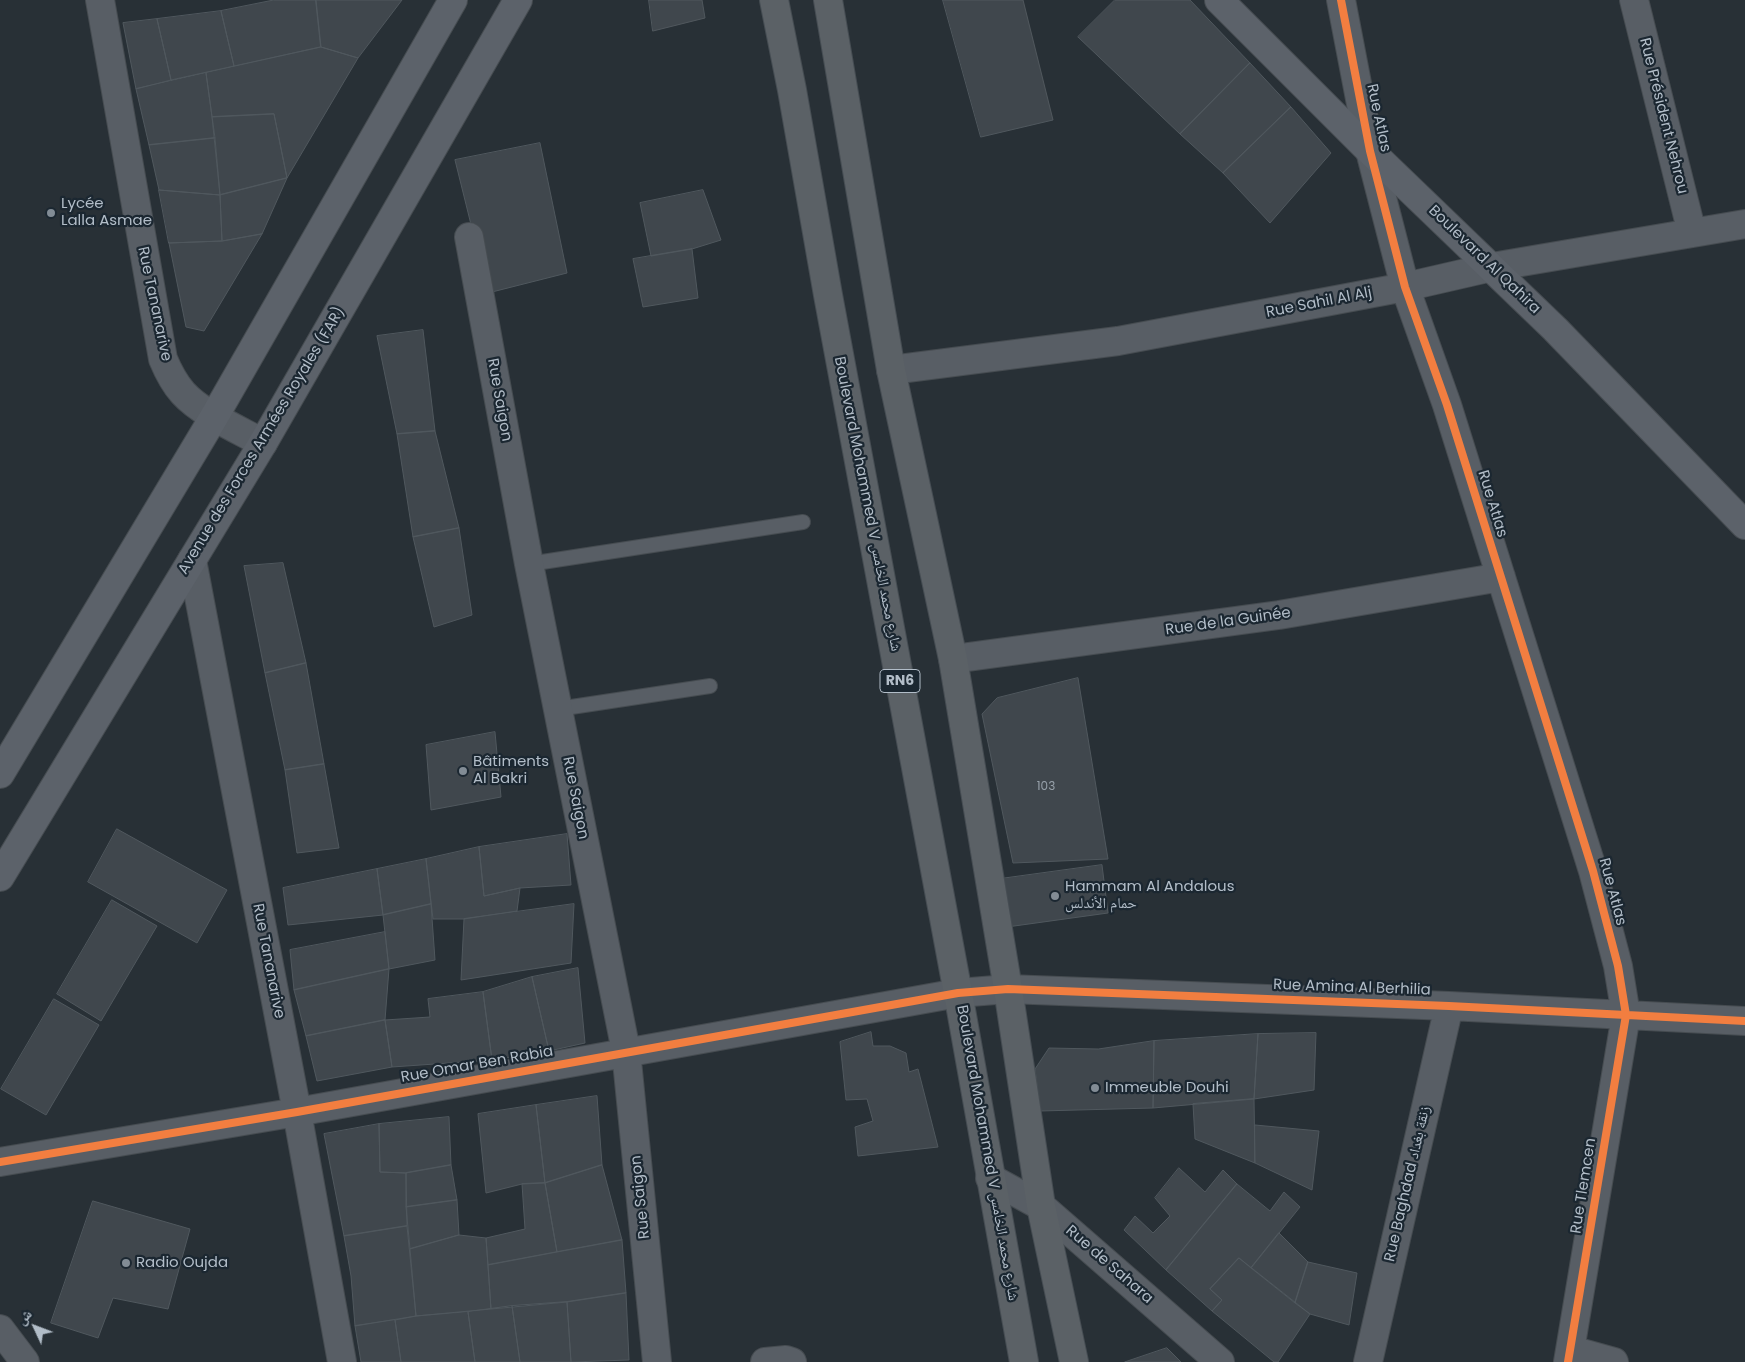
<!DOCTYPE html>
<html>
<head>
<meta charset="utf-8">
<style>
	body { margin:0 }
	#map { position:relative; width:1745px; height:1362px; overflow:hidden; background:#283036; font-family:Poppins,"Noto Naskh Arabic",sans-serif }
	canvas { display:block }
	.north { position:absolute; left:10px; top:1302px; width:50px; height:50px; -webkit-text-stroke:4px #1b2731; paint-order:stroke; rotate:313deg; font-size:14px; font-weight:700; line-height:20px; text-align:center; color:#b2bdc8 }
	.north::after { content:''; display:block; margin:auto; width:18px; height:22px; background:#b2bdc8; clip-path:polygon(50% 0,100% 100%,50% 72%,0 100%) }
</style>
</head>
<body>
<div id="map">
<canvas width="1745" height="1362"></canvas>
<div class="north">ش</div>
</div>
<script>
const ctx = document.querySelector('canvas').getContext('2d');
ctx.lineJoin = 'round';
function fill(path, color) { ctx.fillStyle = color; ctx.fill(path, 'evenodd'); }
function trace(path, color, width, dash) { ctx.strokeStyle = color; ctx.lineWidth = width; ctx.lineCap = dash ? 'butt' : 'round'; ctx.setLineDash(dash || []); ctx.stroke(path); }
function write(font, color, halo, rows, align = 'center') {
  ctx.font = font + ' Poppins,"Noto Naskh Arabic",sans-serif'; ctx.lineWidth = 4.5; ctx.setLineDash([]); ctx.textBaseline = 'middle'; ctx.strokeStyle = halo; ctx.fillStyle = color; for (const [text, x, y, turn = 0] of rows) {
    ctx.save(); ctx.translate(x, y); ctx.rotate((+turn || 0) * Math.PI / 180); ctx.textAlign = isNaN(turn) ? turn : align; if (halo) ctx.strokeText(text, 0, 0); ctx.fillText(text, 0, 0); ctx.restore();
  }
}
const building = new Path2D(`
	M274,0h42l5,47 -87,19 -13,-55z
	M316,0h86l-44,58 -37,-11z
	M649,0h53l3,18 -52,13z
	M943,0h80l30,120 -72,17z
	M1115,0h75l60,63 -70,71 -102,-97z
	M221,11l13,55 -63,14 -14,-61z
	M157,19l14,61 -35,9 -13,-66z
	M321,47l37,11 -71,120 -13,-64 -62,3 -6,-44z
	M1250,63l41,44 -68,66 -43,-39z
	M206,73l9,65 -66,7 -13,-56z
	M1291,107l40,46 -61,70 -47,-50z
	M274,114l13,64 -67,17 -8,-78z
	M215,138l5,57 -61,-5 -10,-45z
	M540,143l27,130 -79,20 -33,-133z
	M287,178l-25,56 -40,7 -2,-46z
	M159,190l61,5 2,46 -53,2z
	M703,190l18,50 -29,9 -41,7 -11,-53z
	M262,234l-58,97 -18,-4 -17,-84 53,-2z
	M692,249l6,49 -55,9 -10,-48z
	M423,330l12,101 -38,3 -20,-98z
	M435,431l24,97 -46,9 -16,-103z
	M459,528l13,87 -38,12 -21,-90z
	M283,563l23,100 -41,10 -21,-107z
	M306,663l18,101 -39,6 -20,-97z
	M1078,678l30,181 -95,4 -31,-149 15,-16z
	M495,732l6,65 -70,13 -5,-65z
	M324,764l15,84 -42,5 -12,-83z
	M117,829l110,61 -30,53 -109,-61z
	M567,834l4,51 -51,3 -36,8 -5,-49z
	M479,847l5,49 36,-8 -3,23 -53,8h-31l-7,-60z
	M426,859l5,45 -48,11 -6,-46z
	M1102,865l6,48 -101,14 -7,-48z
	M377,869l6,46 -95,10 -5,-37z
	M112,900l45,26 -56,95 -44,-27z
	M431,904l4,56 -46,9 -6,-54z
	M574,904l-3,59 -110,17 3,-61z
	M385,932l4,37 -95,21 -4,-40z
	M578,968l7,75 -36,8 -17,-74z
	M389,969l-4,51 -79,16 -12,-46z
	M532,977l17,74 -57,9 -9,-68z
	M483,992l9,68 -100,7 -7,-47 45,-3 -2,-18z
	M54,999l45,26 -53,90 -45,-26z
	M385,1020l7,47 -75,14 -11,-45z
	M871,1032l2,14h17l16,7 3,19 9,-3 20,78 -80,9 -3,-29 18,-6 -6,-22 -21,1 -6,-58z
	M1316,1033l-2,57 -60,9 4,-65z
	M1258,1034l-4,65 -101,9 1,-67z
	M1154,1041l-1,67 -113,3 -5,-42 14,-21 49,1z
	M597,1096l5,69 -57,18 -9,-78z
	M1254,1099l1,64 -60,-24 -2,-35z
	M536,1105l9,78 -23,1 -36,9 -8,-79z
	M449,1117l2,48 -45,8 -26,-1 -1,-48z
	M379,1124l1,48 26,1 1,53 -63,10 -20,-102z
	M1255,1125l64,6 -7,59 -57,-27z
	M451,1165l6,35 -51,7v-34z
	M602,1165l20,75 -65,12 -12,-69z
	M1179,1168l26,24 18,-22 14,14 -71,86 -42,-40 11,-14 18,17 17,-17 -15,-18z
	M545,1183l12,69 -69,13 -2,-27 39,-9 -3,-45z
	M1237,1184l33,27 14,-19 16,15 -49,61 -12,-10 -29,31 12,11 -10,11 -46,-41z
	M457,1200l2,35 -49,14 -4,-42z
	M93,1201l97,28 -22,80 -55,-11 -15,40 -47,-15z
	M407,1226l9,90 -61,10 -4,-50 -7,-40z
	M1279,1233l29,29 -13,41 -44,-35z
	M459,1235l27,3 5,71 -75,7 -6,-67z
	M622,1240l4,53 -59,9 -76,7 -3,-44z
	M1239,1258l71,56 -32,48h-4l-62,-51 10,-11 -12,-11z
	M1308,1262l49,11 -8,52 -39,-11 -15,-11z
	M626,1293l3,67 -58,2 -4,-60z
	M567,1302l4,60h-51l-8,-56z
	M512,1306l8,56h-45l-7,-50z
	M468,1312l7,50h-74l-6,-42 21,-4z
	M395,1320l6,42h-40l-6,-36z
	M1167,1348l14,14h-56z`);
const service = new Path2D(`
	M529,564l274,-42
	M558,709l152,-23`);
const minor = new Path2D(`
	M100,0l63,359c5,12 11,24 20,34 18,20 56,37 80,50
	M1341,0l29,151 35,136 42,118 146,466 25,95 8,49 -58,347
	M1634,0l58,233
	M469,237l60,327 97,487 31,311
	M891,370l227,-29 287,-54 87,-20 253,-43
	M192,560l105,552 45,250
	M953,659l326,-44 222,-38
	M0,1162l297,-50 661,-119 50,-4 441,17 296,15
	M0,1329l25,33
	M1571,1350l43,12
	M765,1362l21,-2 6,2
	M1368,1362l81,-356`);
const tertiary = new Path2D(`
	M990,1178l51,28 179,156`);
const secondary = new Path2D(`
	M1219,0l151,151 185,178 190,196
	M0,774l214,-357 239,-417
	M0,877l263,-434 255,-443`);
const primary = new Path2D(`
	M774,0l18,90 36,205 130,698 66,369
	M828,0l63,370 62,289 55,330 33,217 33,156`);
const cycleway = new Path2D(`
	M1341,0l29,151 35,136 42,118 146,466 25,95 8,49 -58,347
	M0,1162l297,-50 661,-119 50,-4 441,17 296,15`);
const markers = [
	[51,213,5,"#828c95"],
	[463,771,5,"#828c95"],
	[1055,896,5,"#828c95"],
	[1095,1088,5,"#828c95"],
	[126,1263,5,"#828c95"]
];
const numberNames = [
	["103",1046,787]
];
const shields = [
	[900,681,40]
];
const shieldNames = [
	["RN6",900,681]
];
const streetNames = [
	["Rue Président Nehrou",1663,116,76],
	["Rue Atlas",1378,118,78],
	["Boulevard Al Qahira",1484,260,44],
	["Rue Sahil Al Alj",1319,303,-11],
	["Rue Tananarive",154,304,78],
	["Rue Saigon",499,400,80],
	["Avenue des Forces Armées Royales (FAR)",262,441,-59],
	["Boulevard Mohammed V شارع محمد الخامس",867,504,79],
	["Rue Atlas",1492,504,73],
	["Rue de la Guinée",1228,622,-8],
	["Rue Saigon",575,798,79],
	["Rue Atlas",1612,892,75],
	["Rue Tananarive",268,961,79],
	["Rue Amina Al Berhilia",1352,988,2],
	["Rue Omar Ben Rabia",477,1065,-10],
	["Boulevard Mohammed V شارع محمد الخامس",987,1153,80],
	["Rue Baghdad زنقة بغداد",1408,1184,-77],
	["Rue Tlemcen",1584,1186,-81],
	["Rue Saigon",641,1197,-96],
	["Rue de Sahara",1109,1265,41]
];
const poiNames = [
	["Lycée",61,204],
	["Lalla Asmae",61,221],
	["Bâtiments",473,762],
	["Al Bakri",473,779],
	["Hammam Al Andalous",1065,887],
	["حمام الأندلس",1065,904],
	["Immeuble Douhi",1105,1088],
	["Radio Oujda",136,1263]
];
fill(building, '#40474d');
trace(building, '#50585e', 1);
trace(service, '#464c51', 16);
trace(minor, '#464c51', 30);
trace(tertiary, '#464c51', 30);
trace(secondary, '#464c51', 30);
trace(primary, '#464d53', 30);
trace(service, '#585e65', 14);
trace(minor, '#585e65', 28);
trace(tertiary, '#585e65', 28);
trace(secondary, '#5c626a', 28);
trace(primary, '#5b6166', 28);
trace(cycleway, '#f27e40', 8);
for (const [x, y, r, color] of markers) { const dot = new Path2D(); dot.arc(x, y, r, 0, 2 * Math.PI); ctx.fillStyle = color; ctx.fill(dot); trace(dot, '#1b2731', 2); }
write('12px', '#96a0a9', null, numberNames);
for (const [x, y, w] of shields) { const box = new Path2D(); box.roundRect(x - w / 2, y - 11.5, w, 23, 4); ctx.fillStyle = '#1b2731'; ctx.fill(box); trace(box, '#b2bdc8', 1); }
write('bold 14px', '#b2bdc8', null, shieldNames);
write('15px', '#b2bdc8', '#1b2731', streetNames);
write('15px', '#b2bdc8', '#1b2731', poiNames, 'left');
</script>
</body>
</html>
